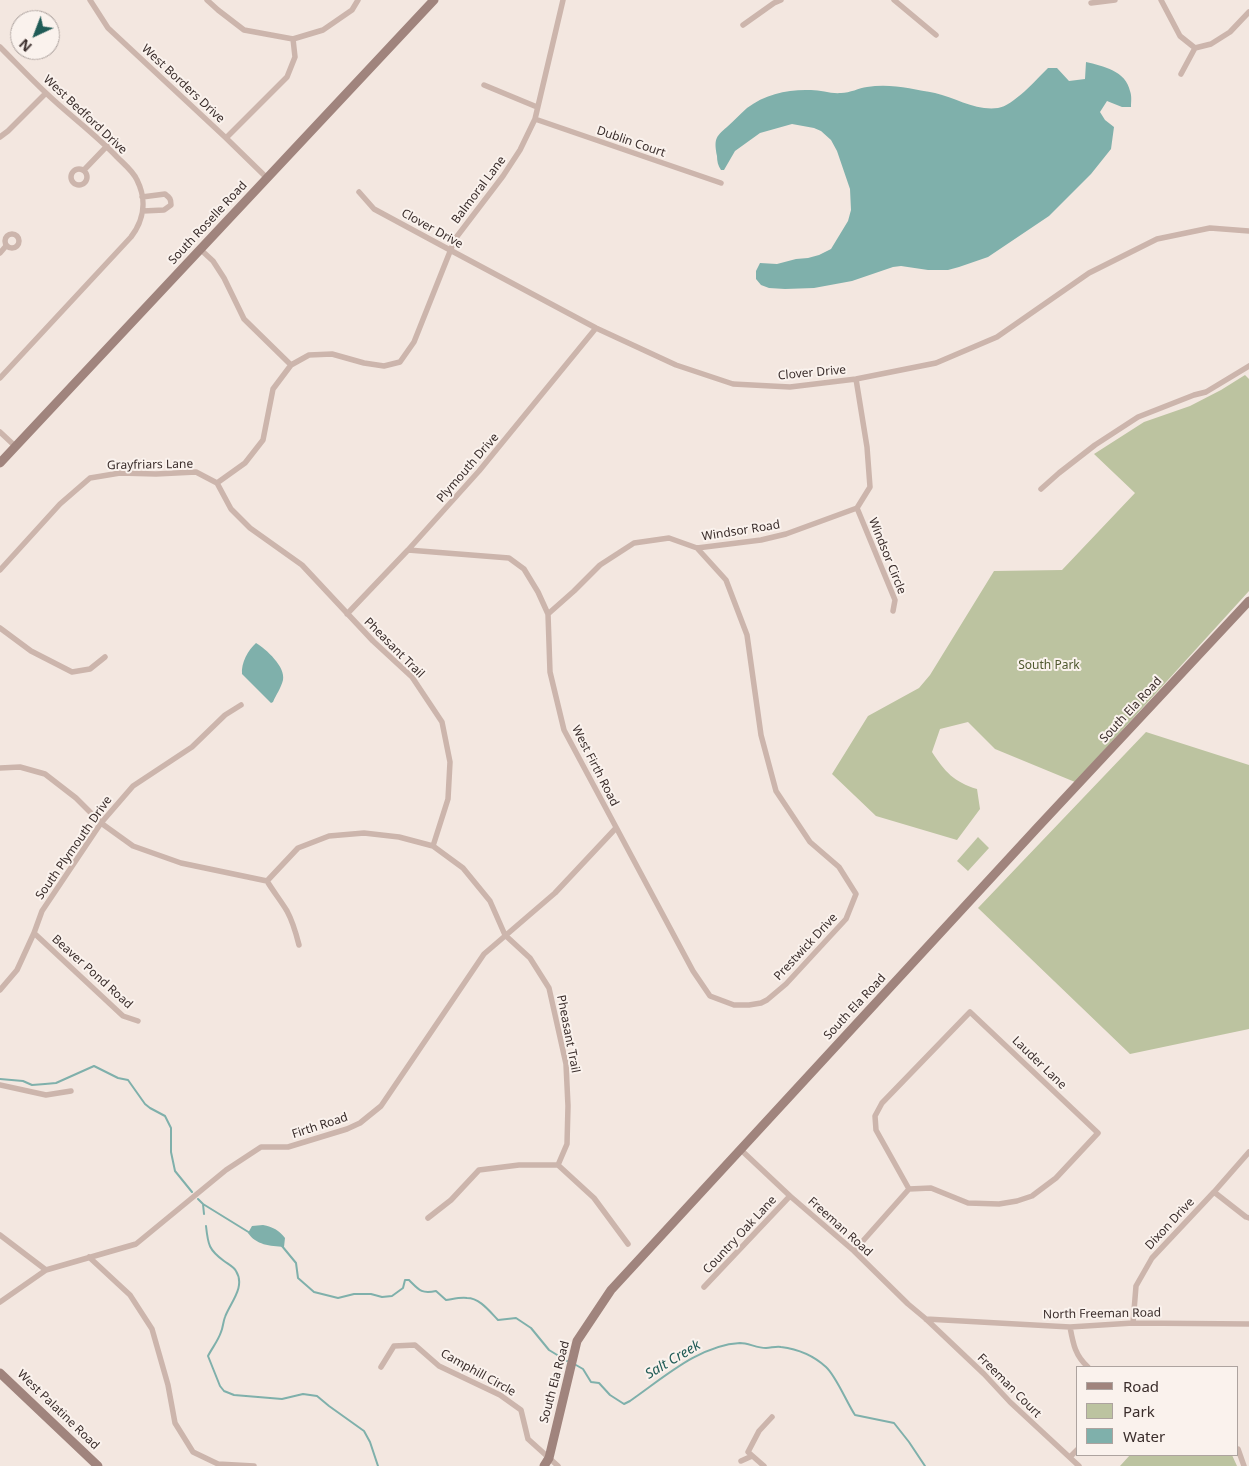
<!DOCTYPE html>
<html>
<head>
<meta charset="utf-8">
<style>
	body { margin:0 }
	#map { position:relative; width:1249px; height:1466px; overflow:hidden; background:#f3e7e0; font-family:"Noto Sans",sans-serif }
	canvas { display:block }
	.legend { position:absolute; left:1076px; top:1366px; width:162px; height:90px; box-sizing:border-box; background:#faf2ed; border:1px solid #ada39f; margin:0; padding:6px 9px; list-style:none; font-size:15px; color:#3a2d2b }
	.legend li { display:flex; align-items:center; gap:10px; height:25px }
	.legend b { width:25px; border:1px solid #ada39f }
	.north { position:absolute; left:10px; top:10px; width:50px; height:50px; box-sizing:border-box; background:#faf2ed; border:1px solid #ada39f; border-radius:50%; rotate:223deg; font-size:14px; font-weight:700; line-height:20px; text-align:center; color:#3a2d2b }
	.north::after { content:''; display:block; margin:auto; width:18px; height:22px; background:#205b56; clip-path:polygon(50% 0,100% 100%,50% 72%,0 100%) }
</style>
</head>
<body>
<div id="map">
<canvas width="1249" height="1466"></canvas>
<ul class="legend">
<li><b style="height:6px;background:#a0847d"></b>Road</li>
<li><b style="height:14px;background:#bcc3a0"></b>Park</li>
<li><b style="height:14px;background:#7fb0ab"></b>Water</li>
</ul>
<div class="north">N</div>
</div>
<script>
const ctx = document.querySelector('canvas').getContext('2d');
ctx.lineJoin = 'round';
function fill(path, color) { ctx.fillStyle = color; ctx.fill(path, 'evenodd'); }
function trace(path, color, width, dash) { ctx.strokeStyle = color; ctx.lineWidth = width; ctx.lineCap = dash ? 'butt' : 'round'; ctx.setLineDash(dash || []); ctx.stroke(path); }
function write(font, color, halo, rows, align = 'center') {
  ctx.font = font + ' "Noto Sans",sans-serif'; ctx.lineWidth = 4; ctx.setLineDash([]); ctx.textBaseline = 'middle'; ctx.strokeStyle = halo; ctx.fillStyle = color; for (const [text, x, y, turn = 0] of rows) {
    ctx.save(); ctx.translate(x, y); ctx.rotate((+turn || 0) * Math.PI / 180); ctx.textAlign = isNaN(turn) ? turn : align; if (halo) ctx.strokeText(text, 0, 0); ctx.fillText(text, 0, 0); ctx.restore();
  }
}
const green = new Path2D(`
	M1245,375l4,4v212l-174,191 -80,-33 -27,-27 -28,7 -8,23c13,20 22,30 45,37l3,20 -23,31 -81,-24 -44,-42 36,-58 51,-28 11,-13 64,-104 68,-1 73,-77 -41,-39 50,-32 46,-16 31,-16z
	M1146,732l103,33v264l-119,25 -152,-146z
	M978,837l11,11 -21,23 -11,-10z
	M1130,1455h102l5,11h-117z`);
const water = new Path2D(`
	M1086,62c17,4 40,9 44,29 2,5 1,11 1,16h-9l-15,-6 -7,11 5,8 9,7 -3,22 -20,25 -42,42 -61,41 -29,10 -11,3h-20l-27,-4 -8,1 -41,14 -38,7 -29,1 -16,-1 -8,-3 -5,-6v-8l4,-8 17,1 19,-5 12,-1 11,-3 12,-6 17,-28 3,-11 -1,-21 -13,-38 -6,-11 -10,-9 -7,-3 -22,-4 -32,9 -25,18 -11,19h-3c-3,-4 -4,-9 -4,-14 -3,-16 -2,-19 10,-29 7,-6 13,-13 20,-19 18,-14 42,-19 64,-18 10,0 20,4 30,3 9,0 18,-5 26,-6 23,-4 46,2 68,6 21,5 41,18 63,15 15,-2 39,-29 50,-40h9l12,13 16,-2z
	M256,643c10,6 30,24 27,37 -2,8 -7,15 -10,22l-2,1 -29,-29c-1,-11 6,-24 14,-31z
	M263,1225c10,2 16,5 22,13l-1,9c-14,-1 -28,-2 -36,-14l4,-7z`);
const stream = new Path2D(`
	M0,1079l23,2 9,4 13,-1 11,-1 38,-17 24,12 10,2 17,24 5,4 15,8 6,12v24l4,19 17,21
	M198,1199l5,5 47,29
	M203,1204l1,10
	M206,1226c2,19 3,24 18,35 4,3 10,6 12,10 10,16 -6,32 -11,46 -2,5 -2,11 -4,15 -3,9 -9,16 -13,24l12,30 4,5 10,4 48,4 21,-5 14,2 12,10 35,25 6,11 8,24
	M282,1246l14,17 2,15 16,14 24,6 16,-4h17l11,3 10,-1 11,-8 2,-8h4c10,10 12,14 27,11l10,9c7,-1 15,-3 21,-2 13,0 23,14 31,22l18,-2 15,10 18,22 18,11
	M576,1365l7,4 8,13 8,1 11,12 14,9 6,-3c32,-22 69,-56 110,-58 8,0 17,5 26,5 5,0 10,-2 15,-1 16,2 33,9 45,20 10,9 21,36 29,48l39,8 15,19 16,24`);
const minor = new Path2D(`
	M90,0l18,28 118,110 41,40
	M207,0l11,10 26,20 49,9 30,-9 29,-20 6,-10
	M894,0l42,35
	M1161,0l19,36 15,12
	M1091,3l24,-3
	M743,25l31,-22 7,-3
	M0,47c15,15 30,31 46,46 23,22 49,41 71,64 7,7 16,14 20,23 10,20 7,40 -6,57l-131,141
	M1181,74l14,-26 16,-4 19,-12 19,-20
	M484,85l53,22
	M535,119l186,64
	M0,137l8,-6 38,-38
	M226,138l61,-61 8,-20 -2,-18
	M71 177a8 8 0 1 1 16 0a8 8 0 1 1-16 0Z
	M84,170l23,-24
	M359,192l15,17 76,41 146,78 80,37 57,19 57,3 66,-8 80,-16 61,-26 92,-64 68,-34 53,-11 39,3
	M142,197l23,-3c5,4 6,5 6,11l-7,5 -21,1
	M5 241a7 7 0 1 1 14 0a7 7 0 1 1-14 0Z
	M200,249l13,12 11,17 20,41 47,46
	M0,253l6,-7
	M0,432l15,14
	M217,483l14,26 19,19 52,37 71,76 39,36 30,45 8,40 -2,37 -15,47 30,22 27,33 15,34 25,23 19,30 17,76 2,42 -1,38 -9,21 36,33 34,46
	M217,483l28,-20 18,-23 10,-51 18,-24 18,-10 23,-1 32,9 20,3 16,-4 14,-20 41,-103 48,-63 17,-26 15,-31 28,-119
	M1041,489l18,-16 36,-28 43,-28 56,-22 12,-3 43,-26
	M857,508l38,92 -2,11
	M408,550l101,8 15,11 14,23 10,22 2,58 14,58 129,241 17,25 24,9h15l12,-2 6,-3 19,-16 60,-65 10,-25 -17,-27 -29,-25 -34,-51 -15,-56 -14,-100 -21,-55 -29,-32
	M0,570l60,-66 30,-26 30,-5 36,1 40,-2 21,11
	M347,614l61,-64 71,-79 117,-143
	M548,614l26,-23 26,-26 34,-22 35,-5 28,10 64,-8 25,-6 71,-26 13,-21 -3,-40 -11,-68
	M0,628l31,23 41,21 18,-3 15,-12
	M0,768l20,-1 25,7 31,24 25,25 32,23 48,17 86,18 31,-33 31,-12 35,-3 35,4 34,9
	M267,881c6,10 14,20 20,30 6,11 9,22 12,34
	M34,933l89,83 15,5
	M0,990l17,-20 17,-37 8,-22 59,-88 32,-37 59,-39 33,-32 16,-10
	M970,1012l128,121 -42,45 -24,18 -15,5 -18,3 -31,-1 -37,-15 -22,1 -33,-59 -1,-14 7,-13z
	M0,1085l46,10 25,-4
	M740,1149l50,47 64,55 54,53 18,15 58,55 26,28 69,64
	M1214,1192l32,25 3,1
	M428,1218l23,-18 28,-30 40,-5h39
	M0,1235l46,35
	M854,1251l55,-62
	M89,1257l41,38 22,34 16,56 7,38 18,29 25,12 36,2
	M704,1287l86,-91
	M0,1302l46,-32 90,-26 90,-74 35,-23h27l59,-18 13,-6 21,-17 103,-152 71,-61 61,-65
	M926,1319l144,8 63,-4 116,1
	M1133,1323l3,-37 16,-28 62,-66 35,-40
	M1070,1327c3,16 5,29 18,40
	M381,1367l13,-21 21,-1 24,21 61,29 21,15 7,29 30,27
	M1238,1449l6,17
	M1070,1457l8,-8
	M741,1461l11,-5
	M764,1466l-16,-14 11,-21 13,-14`);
const secondary = new Path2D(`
	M0,463l434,-463
	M0,1373l98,93
	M544,1466l5,-8 28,-117 34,-51 426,-462 212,-227`);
const streetNames = [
	["West Borders Drive",183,84,43],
	["West Bedford Drive",85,115,43],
	["Dublin Court",631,142,19],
	["Balmoral Lane",479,190,-53],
	["South Roselle Road",208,223,-47],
	["Clover Drive",432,229,29],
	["Clover Drive",812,373,-5],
	["Grayfriars Lane",150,465,-1],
	["Plymouth Drive",468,468,-49],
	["Windsor Road",741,531,-9],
	["Windsor Circle",887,556,68],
	["Pheasant Trail",394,648,45],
	["South Ela Road",1131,710,-47],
	["West Firth Road",595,766,63],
	["South Plymouth Drive",74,848,-55],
	["Prestwick Drive",806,947,-47],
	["Beaver Pond Road",92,972,42],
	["South Ela Road",855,1007,-47],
	["Pheasant Trail",568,1034,79],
	["Lauder Lane",1039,1063,44],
	["Firth Road",320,1126,-18],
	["Dixon Drive",1170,1224,-47],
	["Freeman Road",840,1227,42],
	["Country Oak Lane",740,1235,-47],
	["North Freeman Road",1102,1314,-1],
	["Camphill Circle",478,1373,29],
	["South Ela Road",555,1382,-75],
	["Freeman Court",1009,1386,45],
	["West Palatine Road",58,1410,44]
];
const parkNames = [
	["South Park",1049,666]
];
const waterNames = [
	["Salt Creek",673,1360,-31]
];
fill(green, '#bcc3a0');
fill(water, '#7fb0ab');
trace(stream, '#7fb0ab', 2);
trace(minor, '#ccb5ac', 5.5);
trace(secondary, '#a0847d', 9);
write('12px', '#3a2d2b', '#faf2ed', streetNames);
write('12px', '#4f582e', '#faf2ed', parkNames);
write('italic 14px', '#205b56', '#faf2ed', waterNames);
</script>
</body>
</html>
